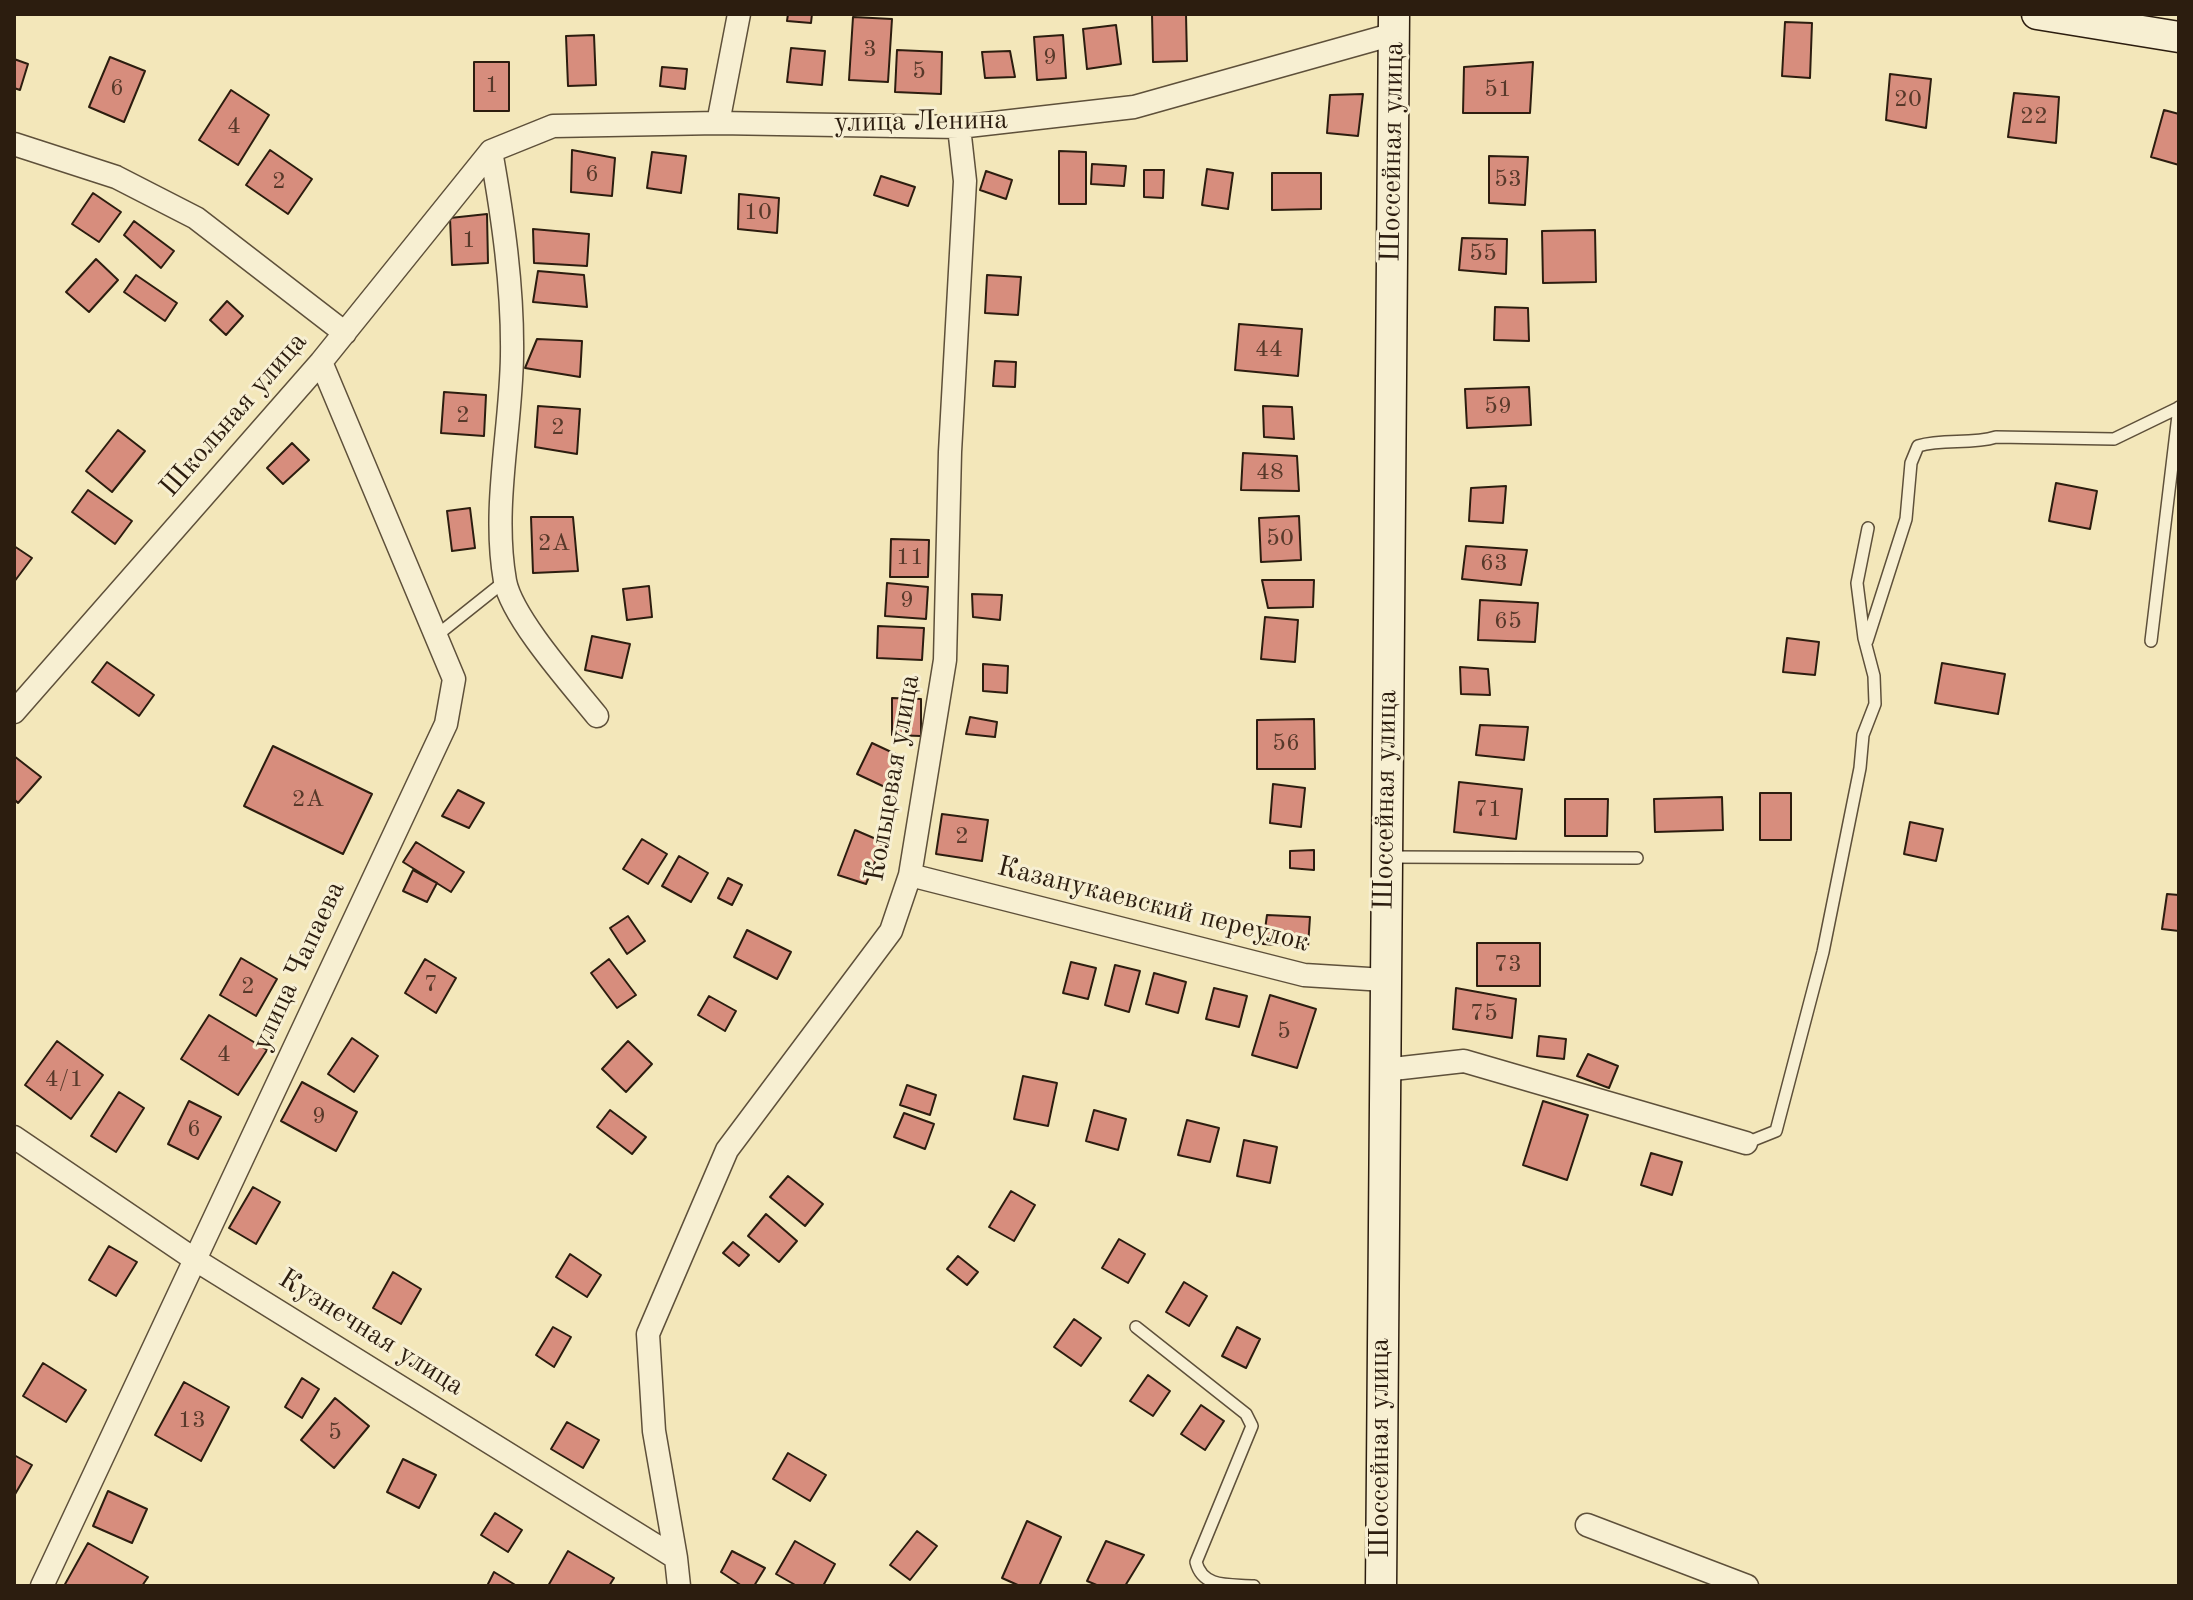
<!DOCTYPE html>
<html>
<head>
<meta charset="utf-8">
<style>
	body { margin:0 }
	#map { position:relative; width:2193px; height:1600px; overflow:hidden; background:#f3e7ba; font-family:"Old Standard TT",serif }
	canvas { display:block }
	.frame { position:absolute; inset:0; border:16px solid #2c1d0f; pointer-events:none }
</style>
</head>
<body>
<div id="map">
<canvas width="2193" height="1600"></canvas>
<div class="frame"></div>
</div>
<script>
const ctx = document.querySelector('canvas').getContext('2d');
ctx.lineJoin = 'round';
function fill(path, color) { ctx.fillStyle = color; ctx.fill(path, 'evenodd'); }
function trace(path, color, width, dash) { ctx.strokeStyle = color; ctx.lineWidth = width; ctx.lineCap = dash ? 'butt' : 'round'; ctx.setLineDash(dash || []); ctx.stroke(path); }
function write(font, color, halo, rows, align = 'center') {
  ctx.font = font + ' "Old Standard TT",serif'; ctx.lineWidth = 6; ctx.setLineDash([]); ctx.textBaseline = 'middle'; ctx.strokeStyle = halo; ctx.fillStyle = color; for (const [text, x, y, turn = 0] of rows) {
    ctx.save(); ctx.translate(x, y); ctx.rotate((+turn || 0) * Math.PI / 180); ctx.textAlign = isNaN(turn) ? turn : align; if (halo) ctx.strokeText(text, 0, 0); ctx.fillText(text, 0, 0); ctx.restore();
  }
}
const building = new Path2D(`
	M788,14h24l-1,9 -24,-2z
	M1152,14h34l1,47 -34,1z
	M853,17l39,2 -4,63 -39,-2z
	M1785,22l27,1 -2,55 -28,-2z
	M1116,25l5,39 -34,5 -4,-40z
	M594,35l2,50 -28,1 -2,-50z
	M1063,35l3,43 -29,2 -3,-43z
	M791,48l34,3 -3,34 -35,-3z
	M897,50l45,2 -1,42 -46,-2z
	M1010,51l5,26 -30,1 -3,-26z
	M110,57l35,14 -21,51 -35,-15z
	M14,59l14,5 -8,26 -6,-2z
	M474,62h35v49h-35z
	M1533,62l-3,51h-67l1,-46z
	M662,67l25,2 -2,20 -25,-3z
	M1890,74l41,5 -5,49 -40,-8z
	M231,90l38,25 -31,50 -39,-25z
	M2014,93l45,4 -3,46 -48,-6z
	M1363,94l-5,42 -31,-3 3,-38z
	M2164,110l15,4v51l-28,-8z
	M270,150l42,29 -24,35 -42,-29z
	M572,150l43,8 -3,38 -41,-4z
	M1059,151l27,1v52h-27z
	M652,152l34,4 -5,37 -34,-5z
	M1489,156l39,1 -3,48 -36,-2z
	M1092,164l34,2 -2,20 -33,-2z
	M1207,169l26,4 -5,36 -26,-4z
	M1144,170h20l-1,28 -19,-1z
	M986,171l26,9 -6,19 -26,-9z
	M1272,173h49v36l-49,1z
	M881,176l34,11 -7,19 -34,-11z
	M93,193l28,19 -22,30 -27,-18z
	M739,194l40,4 -2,35 -39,-4z
	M487,214l1,49 -36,2 -2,-47z
	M134,221l40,30 -13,17 -37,-33z
	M533,229l56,5 -2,32 -53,-3z
	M1595,230l1,52 -53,1 -1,-52z
	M1462,238l45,1 -1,35 -47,-4z
	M96,259l22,21 -29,32 -23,-20z
	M538,271l46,4 3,32 -54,-5z
	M136,275l41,28 -12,18 -41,-29z
	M987,275l34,2 -3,38 -33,-2z
	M227,301l16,15 -17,19 -16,-15z
	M1495,307l33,1 1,33 -35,-1z
	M1239,324l63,5 -4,47 -63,-6z
	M537,339l45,2 -2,36 -55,-9z
	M995,361l21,1 -1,25 -22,-1z
	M1529,387l2,38 -64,3 -2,-39z
	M444,392l42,3 -2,41 -43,-3z
	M538,406l42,3 -3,45 -42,-7z
	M1263,406l29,1 2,32 -30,-2z
	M118,430l27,21 -33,41 -26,-21z
	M292,443l17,17 -26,24 -16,-16z
	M1243,453l54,3 2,35 -58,-1z
	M2056,483l41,8 -7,38 -41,-8z
	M1506,486l-3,37 -34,-2 2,-33z
	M88,490l44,31 -17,23 -43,-32z
	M470,508l5,40 -23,3 -5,-40z
	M1299,516l2,44 -40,2 -2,-44z
	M531,517h42l5,54 -45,2z
	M891,539l38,1 -1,37h-38z
	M14,546l18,12 -18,24z
	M1466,546l61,4 -6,35 -59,-6z
	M1262,580h52l-1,27 -45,1z
	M887,583l41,4 -2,32 -41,-3z
	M649,586l3,31 -25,3 -4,-31z
	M972,594l30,1 -2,25 -27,-3z
	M1480,600l58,3 -3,39 -57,-2z
	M1265,617l33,3 -3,42 -34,-3z
	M878,626l46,2 -2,32 -45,-2z
	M592,636l38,8 -8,34 -37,-8z
	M1787,638l32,4 -4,33 -32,-3z
	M107,662l47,33 -15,21 -47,-34z
	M1942,663l63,11 -7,40 -63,-11z
	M983,664l25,2 -1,27 -24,-2z
	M1460,667l28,2 2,26 -29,-1z
	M892,698l29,1v37l-29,-1z
	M970,717l27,5 -2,15 -29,-3z
	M1314,719l1,50h-58v-49z
	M1480,725l48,2 -4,33 -48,-5z
	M872,743l32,15 -15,31 -32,-15z
	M273,746l99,48 -29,60 -99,-48z
	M14,756l27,21 -23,26 -4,-4z
	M1459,782l63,7 -6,50 -62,-7z
	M1273,784l32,4 -4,39 -31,-4z
	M458,790l26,13 -15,25 -27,-12z
	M1760,793h31v47h-31z
	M1722,797l1,33 -68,2 -1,-33z
	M1565,799h43l-1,37h-42z
	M942,814l46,6 -6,41 -46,-7z
	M1910,822l33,7 -7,32 -32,-7z
	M855,830l28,12 -17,42 -28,-9z
	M642,839l25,15 -19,30 -25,-15z
	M416,842l48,30 -13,20 -48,-30z
	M1314,850v20l-24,-2v-17z
	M679,856l29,17 -17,29 -29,-16z
	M413,870l24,13 -10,19 -24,-11z
	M728,878l14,7 -10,20 -14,-7z
	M2167,894l12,1v36l-17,-2z
	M1267,915l43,2 -2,30 -45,-3z
	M628,916l17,25 -18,13 -17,-26z
	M747,930l44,22 -14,27 -43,-22z
	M1477,943h63v43h-63z
	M241,958l36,21 -21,37 -36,-21z
	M425,959l31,19 -20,35 -31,-20z
	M609,959l27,36 -19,13 -26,-35z
	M1071,962l25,6 -8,31 -25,-6z
	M1115,965l25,6 -11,41 -24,-7z
	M1154,973l32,9 -8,31 -32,-9z
	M1214,988l33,8 -8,31 -33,-8z
	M1456,988l60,11 -4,39 -59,-9z
	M1270,995l46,14 -19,59 -45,-13z
	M709,996l27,15 -11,20 -27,-16z
	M209,1015l58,35 -29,45 -57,-36z
	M1539,1036l27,3 -2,20 -27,-3z
	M352,1038l26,18 -24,36 -26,-18z
	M57,1041l46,34 -32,44 -46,-34z
	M628,1041l24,23 -26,28 -24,-23z
	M1588,1054l30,12 -9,22 -32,-12z
	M1023,1076l34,7 -9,43 -34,-7z
	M302,1082l55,30 -21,39 -55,-30z
	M907,1085l29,10 -6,20 -30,-10z
	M119,1092l25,16 -28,44 -25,-16z
	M189,1101l32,16 -23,42 -30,-15z
	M1543,1101l45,14 -21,65 -44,-15z
	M610,1110l36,27 -14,17 -35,-27z
	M1094,1110l32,9 -8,31 -32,-9z
	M904,1113l30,11 -9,25 -31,-12z
	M1187,1120l32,8 -9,34 -32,-7z
	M1244,1140l33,7 -7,36 -33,-7z
	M1651,1153l31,9 -10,33 -31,-10z
	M788,1176l35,28 -18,22 -35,-29z
	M253,1187l27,15 -24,42 -27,-16z
	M1011,1191l24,14 -21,36 -25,-14z
	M766,1214l31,27 -18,21 -31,-26z
	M1119,1239l26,15 -17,29 -26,-15z
	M733,1242l16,13 -10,11 -16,-13z
	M109,1246l28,16 -21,34 -27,-16z
	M570,1254l31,21 -14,22 -31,-20z
	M958,1256l20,16 -11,13 -20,-16z
	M393,1272l28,17 -20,35 -28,-16z
	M1184,1282l23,14 -18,30 -23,-14z
	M1074,1319l27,19 -20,28 -27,-19z
	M553,1327l18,10 -17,30 -18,-12z
	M1237,1327l23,12 -14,29 -24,-12z
	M43,1363l43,27 -20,32 -43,-26z
	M1148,1375l22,16 -17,25 -23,-15z
	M302,1378l17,11 -17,29 -17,-11z
	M184,1382l45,25 -28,54 -46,-26z
	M335,1398l34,28 -35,42 -33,-28z
	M1201,1405l23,16 -19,29 -24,-16z
	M567,1422l32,18 -16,28 -32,-19z
	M788,1453l38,22 -16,26 -37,-22z
	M14,1455l18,10 -18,31z
	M403,1459l33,16 -17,33 -32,-16z
	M108,1491l39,18 -15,34 -39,-17z
	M495,1513l27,17 -14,22 -27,-17z
	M1027,1521l34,16 -22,49h-19l-18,-8z
	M917,1531l20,15 -27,34 -20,-15z
	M795,1541l40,23 -12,22h-26l-21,-12z
	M1106,1541l38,14 -19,31h-26l-12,-5z
	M88,1543l60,34 -6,9h-78z
	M568,1551l46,27 -5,8h-61z
	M732,1551l33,17 -11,18h-12l-21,-14z
	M494,1572l23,14h-30z`);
const lane = new Path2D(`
	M436,636l69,-55
	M1867,641l39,-122 5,-56 7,-17c26,-8 52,-1 78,-9l118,2 64,-31
	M2151,641l28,-234
	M1389,857l248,1
	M1746,1143l30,-12 47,-179 37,-184 3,-33 12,-31 -1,-28 -10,-38 -7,-55 11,-55
	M1136,1327l110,87 6,12 -56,136c7,27 34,22 58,24`);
const street = new Path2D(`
	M718,123l21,-109
	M14,144l102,33 80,41 149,115
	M491,151c12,67 22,136 21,205 -1,74 -20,151 -7,225 7,37 67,104 92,135
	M14,712l307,-350 170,-211 62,-25 165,-3 241,4 175,-20 260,-73
	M910,875l394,100 81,5
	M1384,1070l80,-9 282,82
	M14,1137l180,122 482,299 3,28
	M1587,1525l160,61
	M676,1558l-22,-127 -6,-97 79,-184 164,-219 19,-56 35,-215 5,-208 15,-271 -6,-54
	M42,1586l404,-862 8,-45 -133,-317`);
const secondary = new Path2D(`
	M2037,14l142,23
	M1381,1586l13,-1572`);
const numberNames = [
	["3",870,50],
	["9",1050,58],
	["5",919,72],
	["1",492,86],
	["6",117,89],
	["51",1498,90],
	["20",1908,100],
	["22",2034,117],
	["4",234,127],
	["6",592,175],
	["53",1508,180],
	["2",279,182],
	["10",758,213],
	["1",469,241],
	["55",1483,254],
	["44",1269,350],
	["59",1498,407],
	["2",463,416],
	["2",558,428],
	["48",1270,473],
	["50",1280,539],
	["2А",554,544],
	["11",910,558],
	["63",1494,564],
	["9",907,601],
	["65",1508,622],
	["56",1286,744],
	["2А",308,800],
	["71",1488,810],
	["2",962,837],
	["73",1508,965],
	["7",431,985],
	["2",248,987],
	["75",1484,1014],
	["5",1284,1032],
	["4",224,1055],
	["4/1",64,1080],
	["9",319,1117],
	["6",194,1130],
	["13",192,1421],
	["5",335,1433]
];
const streetNames = [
	["улица Ленина",921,122,-1],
	["Шоссейная улица",1393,152,-89],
	["Школьная улица",234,415,-49],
	["Кольцевая улица",893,778,-80],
	["Шоссейная улица",1386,800,-89],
	["Казанукаевский переулок",1153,905,14],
	["улица Чапаева",299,966,-65],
	["Кузнечная улица",371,1333,32],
	["Шоссейная улица",1381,1448,-90]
];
fill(building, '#d78d7d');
trace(building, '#2c1d0f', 2);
trace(lane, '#5e503a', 14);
trace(street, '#5e503a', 25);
trace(secondary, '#2c1d0f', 33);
trace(lane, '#f7efd2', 11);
trace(street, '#f7efd2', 22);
trace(secondary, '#f7efd2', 30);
write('24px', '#57392a', null, numberNames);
write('28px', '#2c1d0f', '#f7efd2', streetNames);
</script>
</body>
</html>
